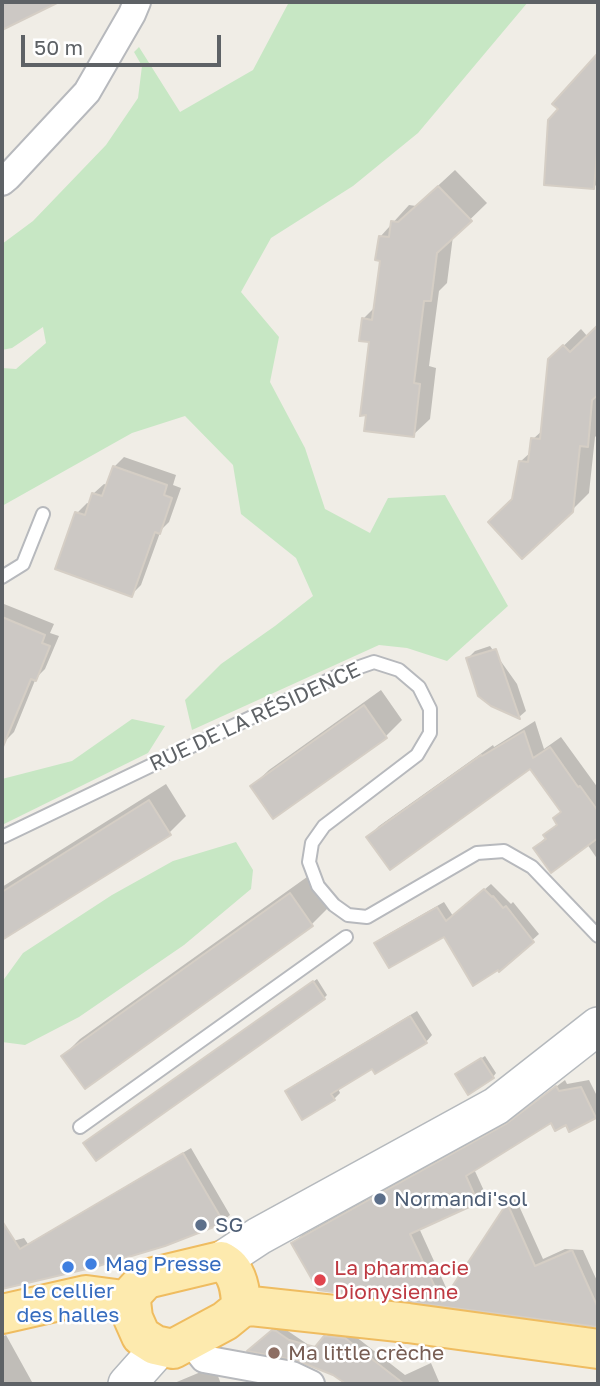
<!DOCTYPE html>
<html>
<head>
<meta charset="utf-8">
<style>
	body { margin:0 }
	#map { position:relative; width:600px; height:1386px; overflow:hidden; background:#f0ede6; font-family:"Golos Text",sans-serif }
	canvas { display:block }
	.frame { position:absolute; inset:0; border:4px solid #5e6266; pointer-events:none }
	.scale { position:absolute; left:21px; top:35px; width:200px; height:32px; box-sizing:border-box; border:4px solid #5e6266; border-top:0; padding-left:9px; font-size:21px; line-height:24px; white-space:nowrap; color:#5e6266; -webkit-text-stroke:5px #fff; paint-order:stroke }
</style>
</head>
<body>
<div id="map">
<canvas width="600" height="1386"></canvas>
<div class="frame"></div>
<div class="scale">50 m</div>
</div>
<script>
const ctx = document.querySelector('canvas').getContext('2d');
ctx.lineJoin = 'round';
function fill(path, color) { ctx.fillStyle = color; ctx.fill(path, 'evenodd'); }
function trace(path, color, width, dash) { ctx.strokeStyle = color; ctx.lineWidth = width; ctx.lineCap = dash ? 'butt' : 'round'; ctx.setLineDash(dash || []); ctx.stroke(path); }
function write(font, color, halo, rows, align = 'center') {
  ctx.font = font + ' "Golos Text",sans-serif'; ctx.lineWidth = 5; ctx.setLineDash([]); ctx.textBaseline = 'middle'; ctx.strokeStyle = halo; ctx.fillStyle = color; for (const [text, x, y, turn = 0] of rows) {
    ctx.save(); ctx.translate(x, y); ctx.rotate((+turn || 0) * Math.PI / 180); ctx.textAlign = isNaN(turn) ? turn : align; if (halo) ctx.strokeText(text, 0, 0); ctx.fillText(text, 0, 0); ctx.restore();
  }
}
const green = new Path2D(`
	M289,2h239l-110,131 -65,53 -82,52 -30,54 38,45 -9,45 35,66 20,61 45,24 18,-35 57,-3 63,111 -61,55 -40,-13 -28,-3 -187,85 -7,-30 36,-36 54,-38 38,-30 -17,-38 -55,-44 -8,-49 -48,-49 -53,17 -130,73v-138l14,1 30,-26 -3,-16 -31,21 -10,2v-106l31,-23 73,-76 32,-47 4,-32 -8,-14 5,-5 41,65 73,-42z
	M132,719l33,7 -17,27 -146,72v-46l70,-18z
	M236,842l17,28 -2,19 -67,56 -105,72 -54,28 -23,-3v-60l21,-29 89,-58 61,-34z`);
const shadow = new Path2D(`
	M598,55v128l-4,4 -34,-78 -5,-5z
	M455,170l32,33 -34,33 -6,47 -8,8 -10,75 7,2 -6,51 -17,16 -42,-94 -8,-22 12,-12 7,-47 -2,-23 29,-32 7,1z
	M598,327v107l-3,3 -6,56 -17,17 -58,-11 6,-37 12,-11 1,-12 10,-9 6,-70 32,-31 7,8z
	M124,457l52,18 -3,10 8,3 -12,34 -8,8 -20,55 -10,10 -54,-82 10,-10 3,1 4,-11 10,-9 4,1 6,-18z
	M4,604l50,20 -4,9 9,3 -14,33 -9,9 -22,54 -10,10 -2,-1v-135z
	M490,646l27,38 9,27 -7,6 -27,-13 -24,-46 7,-7z
	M381,690l21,30 -17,17 -133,49 17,-16z
	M535,721l9,28 17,-12 37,51v72l-11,-16 -52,4 11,-11 -1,-2 13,-12 5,-12 -32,-45 -163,71 11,-11 114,-81 1,2z
	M166,784l20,32 -17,17 -167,105v-51z
	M307,877l22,30 -17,17 -227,162 -22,-30 17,-17z
	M491,884l20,20 2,-2 26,32 -39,35 -55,-34 -68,9 6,-7 61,-35 9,14z
	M317,979l10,16 -3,3 -235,142z
	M417,1011l15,24 -6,7 -53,25 -35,21 2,5 -6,6 -47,-7 7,-7z
	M485,1056l11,17 -3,4 -32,-6z
	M565,1080l2,4 22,-4 9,18v16l-3,3 -28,6 -15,-3 -78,49 11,24 -8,8 -58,27 30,66 59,-89 7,-8 28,62 22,-10 18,1 15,33v42l-187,-25 -118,-57 9,-8 214,-118z
	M191,1148l39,67 -7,6 -138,47 -83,19v-43l22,-6 4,6z
	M279,1325l37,25 15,-19 20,2 54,42 26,-12 9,21h-88l-4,-5 5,-6 -98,-28z
	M2,1335v2l4,-2 26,47 6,2h-36z
	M203,1371h13l5,13h-49z`);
const building = new Path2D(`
	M2,2h57l-57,28z
	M598,53v87l-4,49 -50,-4 4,-65 10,-11 -6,-5z
	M438,186l34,35 -35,32 -6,48h-7l-10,82 6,1 -6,53 -50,-6 2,-16 -6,1 9,-74 -10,-1 3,-23 10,2 8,-59 -5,-1 4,-24 10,1 2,-16 7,1z
	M598,325v70l-6,5 -4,47 -8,-1 -7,66 -51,47 -34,-37 24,-23 7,-38 9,1 3,-24 9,1 8,-80 15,-14 7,7z
	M113,466l54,19 -3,10 8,3 -12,36 -5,-2 -23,65 -77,-28 20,-57 10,3 7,-22 10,3z
	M2,617l43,18 -3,8 8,3 -14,35 -5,-2 -29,70z
	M496,649l24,70 -29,-13 -13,-10 -12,-38z
	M364,705l23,33 -114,81 -23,-33z
	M524,731l9,27 17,-11 28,40 2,-1 18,25v27l-47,35 -18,-25 13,-9 -3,-4 14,-10 -4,-7 8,-6 -31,-43 -140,101 -24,-33 115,-82 1,1z
	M149,800l22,35 -169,105v-48z
	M484,889l8,8 1,-1 10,12 3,-2 28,36 -35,30 -1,-2 -25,16 -29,-49 -55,31 -15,-25 63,-36 9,14z
	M290,893l23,33 -228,163 -24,-33z
	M313,981l12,18 -229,162 -13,-18z
	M410,1016l17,27 -52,31 -3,-5 -41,25 4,6 -33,20 -17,-29z
	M481,1058l13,20 -26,17 -13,-21z
	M556,1086l3,5 22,-4 15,31 -27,14 -3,-7 -11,6 -4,-8 -85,53 12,27 -68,31 32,68 65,-99 28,63 37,-16 26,58v19l-280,-37 -27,-47 215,-119z
	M183,1153l41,70 -59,23 -70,21 -93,22v-68l18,28z
	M272,1330l4,1 13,9 26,7 9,-11 21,2 59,46h-58l-13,-9 -35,-14 -51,-10z`);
const lane = new Path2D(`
	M2,577l21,-13 20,-50
	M2,837l346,-166 26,-9 25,8 20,17 11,22v24l-13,22 -93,71 -12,17 -3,19 9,24 16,19 14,10 19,2 110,-64 27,-2 28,16 66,69
	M80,1127l266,-190`);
const street = new Path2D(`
	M2,182l6,-5 79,-85 45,-78 5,-12
	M189,1340l15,19 88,16 19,9`);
const secondary = new Path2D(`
	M221,1261l38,-25 237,-130 102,-80
	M127,1384l25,-28 3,-11`);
const primary = new Path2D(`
	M241,1308c0,-12 -2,-30 -11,-40 -2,-3 -6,-5 -9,-7l-75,18 -12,13 -3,9 2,17 8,18 14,9 18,4 52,-28 16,-13 10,-2 157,17 190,26
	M2,1314l84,-19 45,6`);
const markers = [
	[380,1199,7,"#5c6f8a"],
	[201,1225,7,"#5c6f8a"],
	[91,1264,7,"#3f7fe0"],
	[68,1267,7,"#3f7fe0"],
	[320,1280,7,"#e0444e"],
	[274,1353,7,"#8d6e63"]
];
const streetNames = [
	["RUE DE LA RÉSIDENCE",255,717,-25]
];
const serviceNames = [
	["Normandi'sol",394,1199],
	["SG",215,1225]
];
const shopNames = [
	["Mag Presse",105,1264],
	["Le cellier",68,1291,"center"],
	["des halles",68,1315,"center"]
];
const healthNames = [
	["La pharmacie",334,1268],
	["Dionysienne",334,1292]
];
const educationNames = [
	["Ma little crèche",288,1353]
];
fill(green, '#c7e7c4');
fill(shadow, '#0003');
fill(building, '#ccc8c4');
trace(building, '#d5cec5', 2);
trace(lane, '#b7b9bd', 16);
trace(street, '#b7b9bd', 30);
trace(secondary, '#b5b9bd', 40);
trace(primary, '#efbc60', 42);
trace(lane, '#fff', 12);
trace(street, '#fff', 26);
trace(secondary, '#fff', 37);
trace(primary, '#fdeaae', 38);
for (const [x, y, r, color] of markers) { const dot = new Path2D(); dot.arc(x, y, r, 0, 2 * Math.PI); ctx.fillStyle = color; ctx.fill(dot); trace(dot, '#fff', 2.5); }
write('21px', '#5e6266', '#fff', streetNames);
write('21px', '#4e5e75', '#fff', serviceNames, 'left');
write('21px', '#366cbe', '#fff', shopNames, 'left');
write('21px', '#be3a42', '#fff', healthNames, 'left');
write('21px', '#785e54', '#fff', educationNames, 'left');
</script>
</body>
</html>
